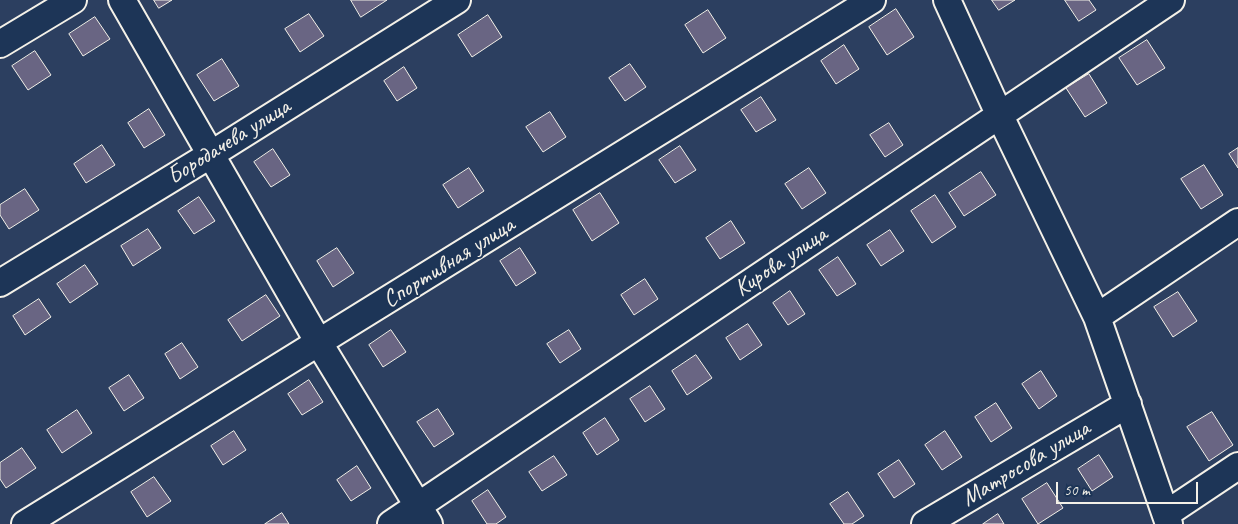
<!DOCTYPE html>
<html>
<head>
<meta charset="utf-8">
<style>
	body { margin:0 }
	#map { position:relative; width:1238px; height:524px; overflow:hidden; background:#2c3f60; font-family:Caveat,sans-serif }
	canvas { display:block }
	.scale { position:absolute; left:1056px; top:482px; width:142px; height:22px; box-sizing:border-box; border:2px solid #f4f1e8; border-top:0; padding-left:6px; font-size:15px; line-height:18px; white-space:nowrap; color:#f4f1e8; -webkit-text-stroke:4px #1d3557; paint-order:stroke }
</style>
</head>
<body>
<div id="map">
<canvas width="1238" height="524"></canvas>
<div class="scale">50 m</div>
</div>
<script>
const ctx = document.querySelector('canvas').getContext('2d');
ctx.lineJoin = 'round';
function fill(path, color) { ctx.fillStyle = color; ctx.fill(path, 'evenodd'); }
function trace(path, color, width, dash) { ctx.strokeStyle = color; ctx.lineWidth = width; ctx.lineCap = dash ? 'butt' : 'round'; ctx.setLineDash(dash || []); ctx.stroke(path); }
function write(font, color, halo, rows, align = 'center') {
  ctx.font = font + ' Caveat,sans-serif'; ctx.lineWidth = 4; ctx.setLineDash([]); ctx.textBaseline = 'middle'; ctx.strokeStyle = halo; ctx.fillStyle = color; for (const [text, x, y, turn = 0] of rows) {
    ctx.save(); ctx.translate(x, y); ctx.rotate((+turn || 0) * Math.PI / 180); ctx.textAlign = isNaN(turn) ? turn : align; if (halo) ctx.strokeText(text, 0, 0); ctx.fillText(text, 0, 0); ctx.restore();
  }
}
const building = new Path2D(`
	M154,0h18l-13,8z
	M351,0h36l-26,17z
	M992,0h23l-16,10z
	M1065,0h24l7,10 -17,11z
	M896,9l18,28 -27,18 -18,-28z
	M708,10l18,28 -23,15 -18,-28z
	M309,14l15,22 -24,16 -15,-23z
	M488,15l14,22 -30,20 -14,-22z
	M95,17l15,22 -27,17 -14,-22z
	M1147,40l18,28 -28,17 -18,-27z
	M844,45l15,24 -23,15 -15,-23z
	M35,51l16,24 -23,15 -16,-24z
	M222,59l17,27 -25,15 -17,-26z
	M630,64l16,23 -21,14 -16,-23z
	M404,67l13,21 -20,13 -13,-20z
	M1089,74l18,29 -22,14 -19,-29z
	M761,97l15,23 -20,12 -15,-22z
	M149,109l16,26 -21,13 -16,-25z
	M550,112l16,25 -23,15 -17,-25z
	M889,123l14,22 -18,12 -15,-22z
	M102,145l13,20 -29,18 -12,-19z
	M680,146l16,24 -21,13 -16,-23z
	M1238,148v20l-9,-14z
	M273,149l17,26 -19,12 -17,-25z
	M1204,165l19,30 -22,14 -20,-30z
	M469,168l15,23 -26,17 -15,-23z
	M809,168l17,25 -24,16 -17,-25z
	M981,172l15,23 -32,21 -15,-23z
	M25,189l14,21 -30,19 -9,-14v-10z
	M600,193l19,30 -27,18 -19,-31z
	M935,195l21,32 -24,16 -21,-32z
	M199,197l16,24 -21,13 -16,-23z
	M731,221l14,22 -25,16 -14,-21z
	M148,229l13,19 -28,18 -12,-20z
	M890,230l14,21 -23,15 -14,-21z
	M337,248l17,25 -21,14 -16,-26z
	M520,248l16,25 -20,13 -16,-25z
	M838,257l18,27 -19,12 -18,-26z
	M85,265l13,19 -28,19 -13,-19z
	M645,279l13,20 -24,16 -13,-20z
	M790,291l15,23 -17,11 -15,-22z
	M1178,292l19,29 -24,16 -19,-30z
	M266,295l14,21 -38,25 -14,-21z
	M39,299l12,18 -26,18 -12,-19z
	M748,324l14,21 -22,15 -14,-22z
	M391,330l15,22 -23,15 -14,-22z
	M569,330l12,19 -21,14 -13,-19z
	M182,343l16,24 -18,12 -15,-25z
	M696,355l16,23 -25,17 -15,-24z
	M1041,371l16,25 -18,13 -17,-25z
	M129,375l15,23 -20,13 -15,-23z
	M309,380l14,22 -21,13 -14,-21z
	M650,386l15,23 -20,13 -15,-23z
	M996,403l16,25 -21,14 -16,-25z
	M438,409l16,25 -20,13 -17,-25z
	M77,410l15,23 -30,20 -15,-23z
	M1212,412l21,33 -24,16 -22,-34z
	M605,418l14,22 -22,15 -14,-22z
	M234,431l12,19 -23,15 -12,-19z
	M945,431l17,26 -20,13 -17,-25z
	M22,448l14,20 -30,20 -6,-9v-16z
	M1099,455l14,22 -21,14 -14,-22z
	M554,456l13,19 -25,16 -13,-19z
	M899,460l16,24 -21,14 -16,-24z
	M357,466l14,22 -20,13 -14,-21z
	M154,477l17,24 -24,16 -16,-25z
	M1047,483l16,25 -25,16 -16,-25z
	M488,490l18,27 -10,7h-9l-15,-23z
	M848,492l16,24 -12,8h-8l-14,-20z
	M282,513l7,11h-24z
	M998,514l6,10h-21z`);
const minor = new Path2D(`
	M122,0l197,343 110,181
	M947,0l53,116 97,201 72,207
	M0,44l73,-44
	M0,283l210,-128 247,-155
	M1097,317l141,-95
	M1166,514l72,-48
	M25,524l847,-524
	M391,524l780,-524
	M925,524l203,-120`);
const streetNames = [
	["Бородачева улица",229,142,-32],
	["Кирова улица",781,262,-34],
	["Спортивная улица",449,263,-32],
	["Матросова улица",1026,464,-31]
];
fill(building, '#696583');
trace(building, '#f4f1e8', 1);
trace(minor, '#f4f1e8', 30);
trace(minor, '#1d3557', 26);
write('24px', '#f4f1e8', '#1d3557', streetNames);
</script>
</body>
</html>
